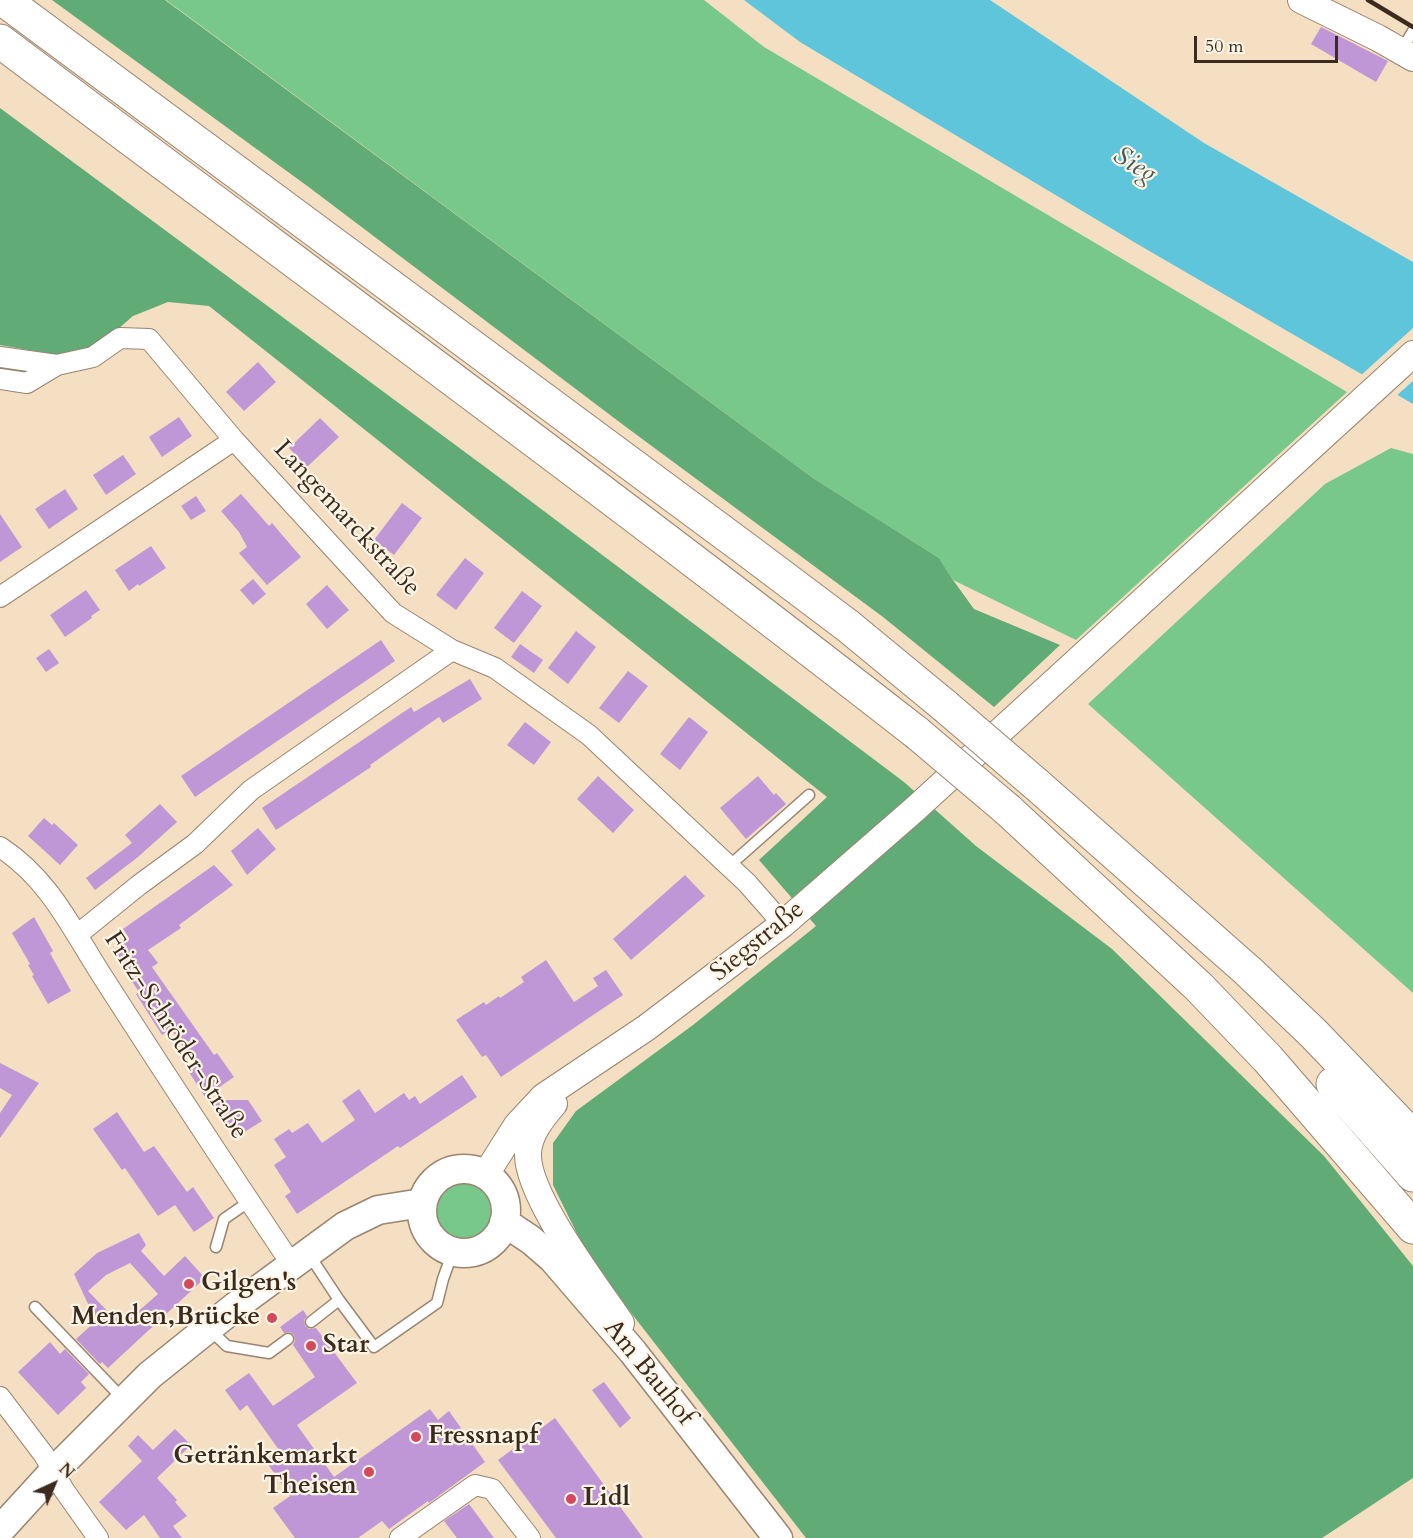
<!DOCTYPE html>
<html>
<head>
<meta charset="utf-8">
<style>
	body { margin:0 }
	#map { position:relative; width:1413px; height:1538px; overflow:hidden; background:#f5dfc2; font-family:Cardo,serif }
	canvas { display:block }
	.north { position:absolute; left:24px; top:1454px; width:60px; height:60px; -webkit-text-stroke:4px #fcf5e5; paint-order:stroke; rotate:44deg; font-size:16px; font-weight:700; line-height:24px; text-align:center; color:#3b2a1e }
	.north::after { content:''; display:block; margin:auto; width:21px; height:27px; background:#3b2a1e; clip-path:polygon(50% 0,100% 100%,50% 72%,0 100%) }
	.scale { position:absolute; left:1194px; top:36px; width:144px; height:27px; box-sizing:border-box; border:3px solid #3b2a1e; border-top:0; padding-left:8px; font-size:18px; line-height:21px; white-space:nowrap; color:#3b2a1e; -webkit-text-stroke:4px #fcf5e5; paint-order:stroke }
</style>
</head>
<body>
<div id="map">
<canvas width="1413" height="1538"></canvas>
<div class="north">N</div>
<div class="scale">50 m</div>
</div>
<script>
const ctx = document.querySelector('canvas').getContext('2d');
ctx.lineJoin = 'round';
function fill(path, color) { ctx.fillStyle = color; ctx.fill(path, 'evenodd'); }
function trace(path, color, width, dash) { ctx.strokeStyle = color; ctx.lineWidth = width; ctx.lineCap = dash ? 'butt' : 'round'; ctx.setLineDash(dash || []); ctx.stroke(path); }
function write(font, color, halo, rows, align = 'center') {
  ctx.font = font + ' Cardo,serif'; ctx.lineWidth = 4.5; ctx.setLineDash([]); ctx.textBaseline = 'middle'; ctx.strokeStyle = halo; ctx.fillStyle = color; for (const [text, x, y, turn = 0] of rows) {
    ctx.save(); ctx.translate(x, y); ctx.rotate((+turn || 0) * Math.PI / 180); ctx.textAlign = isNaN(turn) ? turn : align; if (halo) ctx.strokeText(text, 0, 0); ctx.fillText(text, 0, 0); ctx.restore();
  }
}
const green = new Path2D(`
	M166,0h538l60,47 583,345 -271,248 -123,-60 -14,-22 -126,-80z
	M1391,448l22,6v539l-325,-289 237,-220z
	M434 1211a30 30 0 1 1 60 0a30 30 0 1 1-60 0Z`);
const forest = new Path2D(`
	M52,0h113l648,478 126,80 14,22 21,29 86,36 -66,62 -111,-90 -257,-190 -316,-239z
	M0,108l500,370 404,304 72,64 136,103 212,207 89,110v212l-91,60h-516l-216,-278 -37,-75v-42l23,-32 117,-86 123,-99 -57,-66 68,-63 -618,-491 -41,-4 -35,14 -38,33 -27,8 -68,-12z`);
const water = new Path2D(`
	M744,0h246l214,143 209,119v142l-274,-159 -339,-203z`);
const pier = new Path2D(`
	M1413,328v53l-18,16 -36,-20z`);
const building = new Path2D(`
	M1321,27l67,34 -12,21 -65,-38z
	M258,362l18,20 -32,29 -18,-19z
	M179,417l13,19 -30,21 -13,-20z
	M320,418l19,19 -32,30 -18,-19z
	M123,455l13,19 -30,21 -13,-20z
	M65,489l13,20 -29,20 -14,-20z
	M241,494l28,32 3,-3 29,34 -34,28 -28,-32 8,-6 -8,-15 -18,-21z
	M196,496l10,15 -15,9 -10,-14z
	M402,503l20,15 -28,37 -20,-15z
	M0,514l22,33 -22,15z
	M151,546l15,22 -27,18 -1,-2 -9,7 -14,-21z
	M465,558l19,15 -28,37 -20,-15z
	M253,579l13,15 -13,11 -13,-15z
	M327,585l22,25 -22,19 -21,-25z
	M86,590l14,20 -9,6 1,2 -27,19 -15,-22z
	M522,591l20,15 -28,37 -20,-15z
	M576,631l20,16 -28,37 -20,-16z
	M381,640l14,21 -200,136 -14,-21z
	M520,644l23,16 -9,13 -23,-16z
	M49,649l10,14 -13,9 -10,-14z
	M628,671l20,15 -29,37 -20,-15z
	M470,679l12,20 -39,24 -4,-6 -69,48 1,2 -95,63 -14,-22 149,-101 3,5z
	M689,717l19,15 -28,38 -20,-16z
	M525,722l26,20 -17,23 -27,-20z
	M598,776l36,34 -21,23 -36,-34z
	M758,776l16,19 2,-2 10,11 -40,35 -26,-31z
	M160,804l17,18 -39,35 -43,33 -9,-12 46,-35 -7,-8z
	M44,818l8,7 2,-2 24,22 -18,20 -32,-29z
	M258,828l18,21 -29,26 -16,-24z
	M214,865l19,20 -54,40 2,3 -33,22 10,13 -6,4 62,88 3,-2 17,24 -29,20 -16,-25 7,-6 -25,-37 -9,6 -26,-41 3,-2 -27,-41 17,-13 -6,-9z
	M685,875l20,21 -74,64 -18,-21z
	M34,917l19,34 -3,2 21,38 -23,13 -16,-28 2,-1 -6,-10 2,-1 -18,-31z
	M546,960l28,42 24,-16 -5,-8 13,-8 17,25 -122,82 -15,-22 -4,2 -26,-37 28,-18 2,3 13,-9 1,2 24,-16 -3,-5z
	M0,1063l39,20 -39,55v-25l12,-18 -12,-7z
	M462,1075l15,22 -77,51 -2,-2 -101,68 -12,-18 6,-4 -17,-27 12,-8 -12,-18 15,-10 3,4 16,-10 14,20 33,-23 -13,-19 17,-12 16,24 29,-20 5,7 6,-4 5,8z
	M209,1100h39l14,21 -27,17z
	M117,1112l27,40 10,-6 33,46 6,-5 21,31 -20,14 -19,-27 -17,11 -33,-48 -3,2 -29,-41z
	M139,1233l7,12 -5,6 23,25 21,-20 20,22 -97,90 -6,-6 -2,2 -24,-25 20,-18 -22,-47 23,-21zM130,1263l28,31 -33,29 -7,-7 -3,3 -27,-28 18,-16z
	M303,1310l4,6 -3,4 1,6 4,3 7,-1 41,55 -60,42 37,52 96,-68 8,11 11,-9 36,51 -56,41 -1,-2 -39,28 -7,-8 -24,17h-63l-22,-30 17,-12 -25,-36 14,-10 -32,-45 -7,6 -15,-21 24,-17 24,33 42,-29 -22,-32 2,-4 -1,-6 -4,-3 -6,1 -4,-6z
	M50,1342l10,12 5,-5 24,25 -8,8 5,6 -28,27 -40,-43z
	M604,1382l27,36 -11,10 -28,-38z
	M555,1418l88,120h-87l-58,-78z
	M175,1429l16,16 -34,33 20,22 -2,2 12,14 -14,10 9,12h-22l-16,-23 -18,15 -27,-28 43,-41 -14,-15 10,-11 15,15z
	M469,1504l6,8 19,26h-37l-13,-17z`);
const service = new Path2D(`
	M1401,51l12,-20
	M729,866l80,-71
	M216,1247l8,-28 26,-18
	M308,1253l31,47 35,47 63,-44 6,-24 10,-28
	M35,1307l89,93
	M311,1322l28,-22
	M208,1328l19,18 42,7 19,-14`);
const minor = new Path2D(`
	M0,357l57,8
	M0,379l27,4 30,-18 36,-8 27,-19 29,1 85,101 159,173 59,37 43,18 94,67 158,148 36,41
	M0,597l234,-157
	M0,847c52,34 73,85 106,135 61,95 123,189 186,283
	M77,935l62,-50 56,-41 56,-54 201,-140
	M0,1397l44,58 20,35 34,48
	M400,1538l75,-53 17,4 38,49`);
const tertiary = new Path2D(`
	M1301,0l77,38 35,20
	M554,1104c-12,14 -25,30 -26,49 -2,42 68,133 93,170
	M486,1174l31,-49 26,-28 103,-69 137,-104 132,-115 498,-455`);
const secondary = new Path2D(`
	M422 1211a42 42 0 1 1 84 0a42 42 0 1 1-84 0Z
	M504,1222l27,18 22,19 80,93 145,186
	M0,1530l54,-59 96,-96 86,-69 109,-80 33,-16 44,-7`);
const motorway = new Path2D(`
	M4,0l743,550 101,76 97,80
	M0,41c306,230 615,456 917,692
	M1036,784l212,187 65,62 100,104
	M1008,810l191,177 69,72 145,168
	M1333,1084l80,91`);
const rail = new Path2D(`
	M1368,0l45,27`);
const motorwayBridge = new Path2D(`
	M945,706l91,78
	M917,733l91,77`);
const markers = [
	[189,1284,6,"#d1495b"],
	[272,1318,6,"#d1495b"],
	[311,1346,6,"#d1495b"],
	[416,1437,6,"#d1495b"],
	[369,1472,6,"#d1495b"],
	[571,1499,6,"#d1495b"]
];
const streetNames = [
	["Langemarckstraße",346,519,47],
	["Siegstraße",758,942,-39],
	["Fritz-Schröder-Straße",175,1036,57],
	["Am Bauhof",648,1373,51]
];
const poiNames = [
	["Gilgen's",201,1284],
	["Menden,Brücke",260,1318,"right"],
	["Star",323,1346],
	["Fressnapf",428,1437],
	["Getränkemarkt",357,1457,"right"],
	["Theisen",357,1487,"right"],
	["Lidl",583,1499]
];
const waterNames = [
	["Sieg",1134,166,31]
];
fill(green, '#77c88a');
fill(forest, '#61ac76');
fill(water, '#5ec5da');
fill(pier, '#f5dfc2');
fill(building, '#bf97d6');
trace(service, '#988470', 13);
trace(minor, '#988470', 22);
trace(tertiary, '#988470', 28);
trace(secondary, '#988470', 31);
trace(motorway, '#988470', 35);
trace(service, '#fff', 10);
trace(minor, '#fff', 20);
trace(tertiary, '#fff', 26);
trace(secondary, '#fff', 28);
trace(motorway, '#fff', 33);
trace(rail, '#3b2a1e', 4.5);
trace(motorwayBridge, '#988470', 35, []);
trace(motorwayBridge, '#fff', 33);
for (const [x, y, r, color] of markers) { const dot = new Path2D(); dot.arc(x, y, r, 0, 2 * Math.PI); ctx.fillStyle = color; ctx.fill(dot); trace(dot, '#fcf5e5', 2); }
write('26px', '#3b2a1e', '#fcf5e5', streetNames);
write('bold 26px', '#3b2a1e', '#fcf5e5', poiNames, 'left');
write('italic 27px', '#465856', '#fcf5e5', waterNames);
</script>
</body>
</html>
